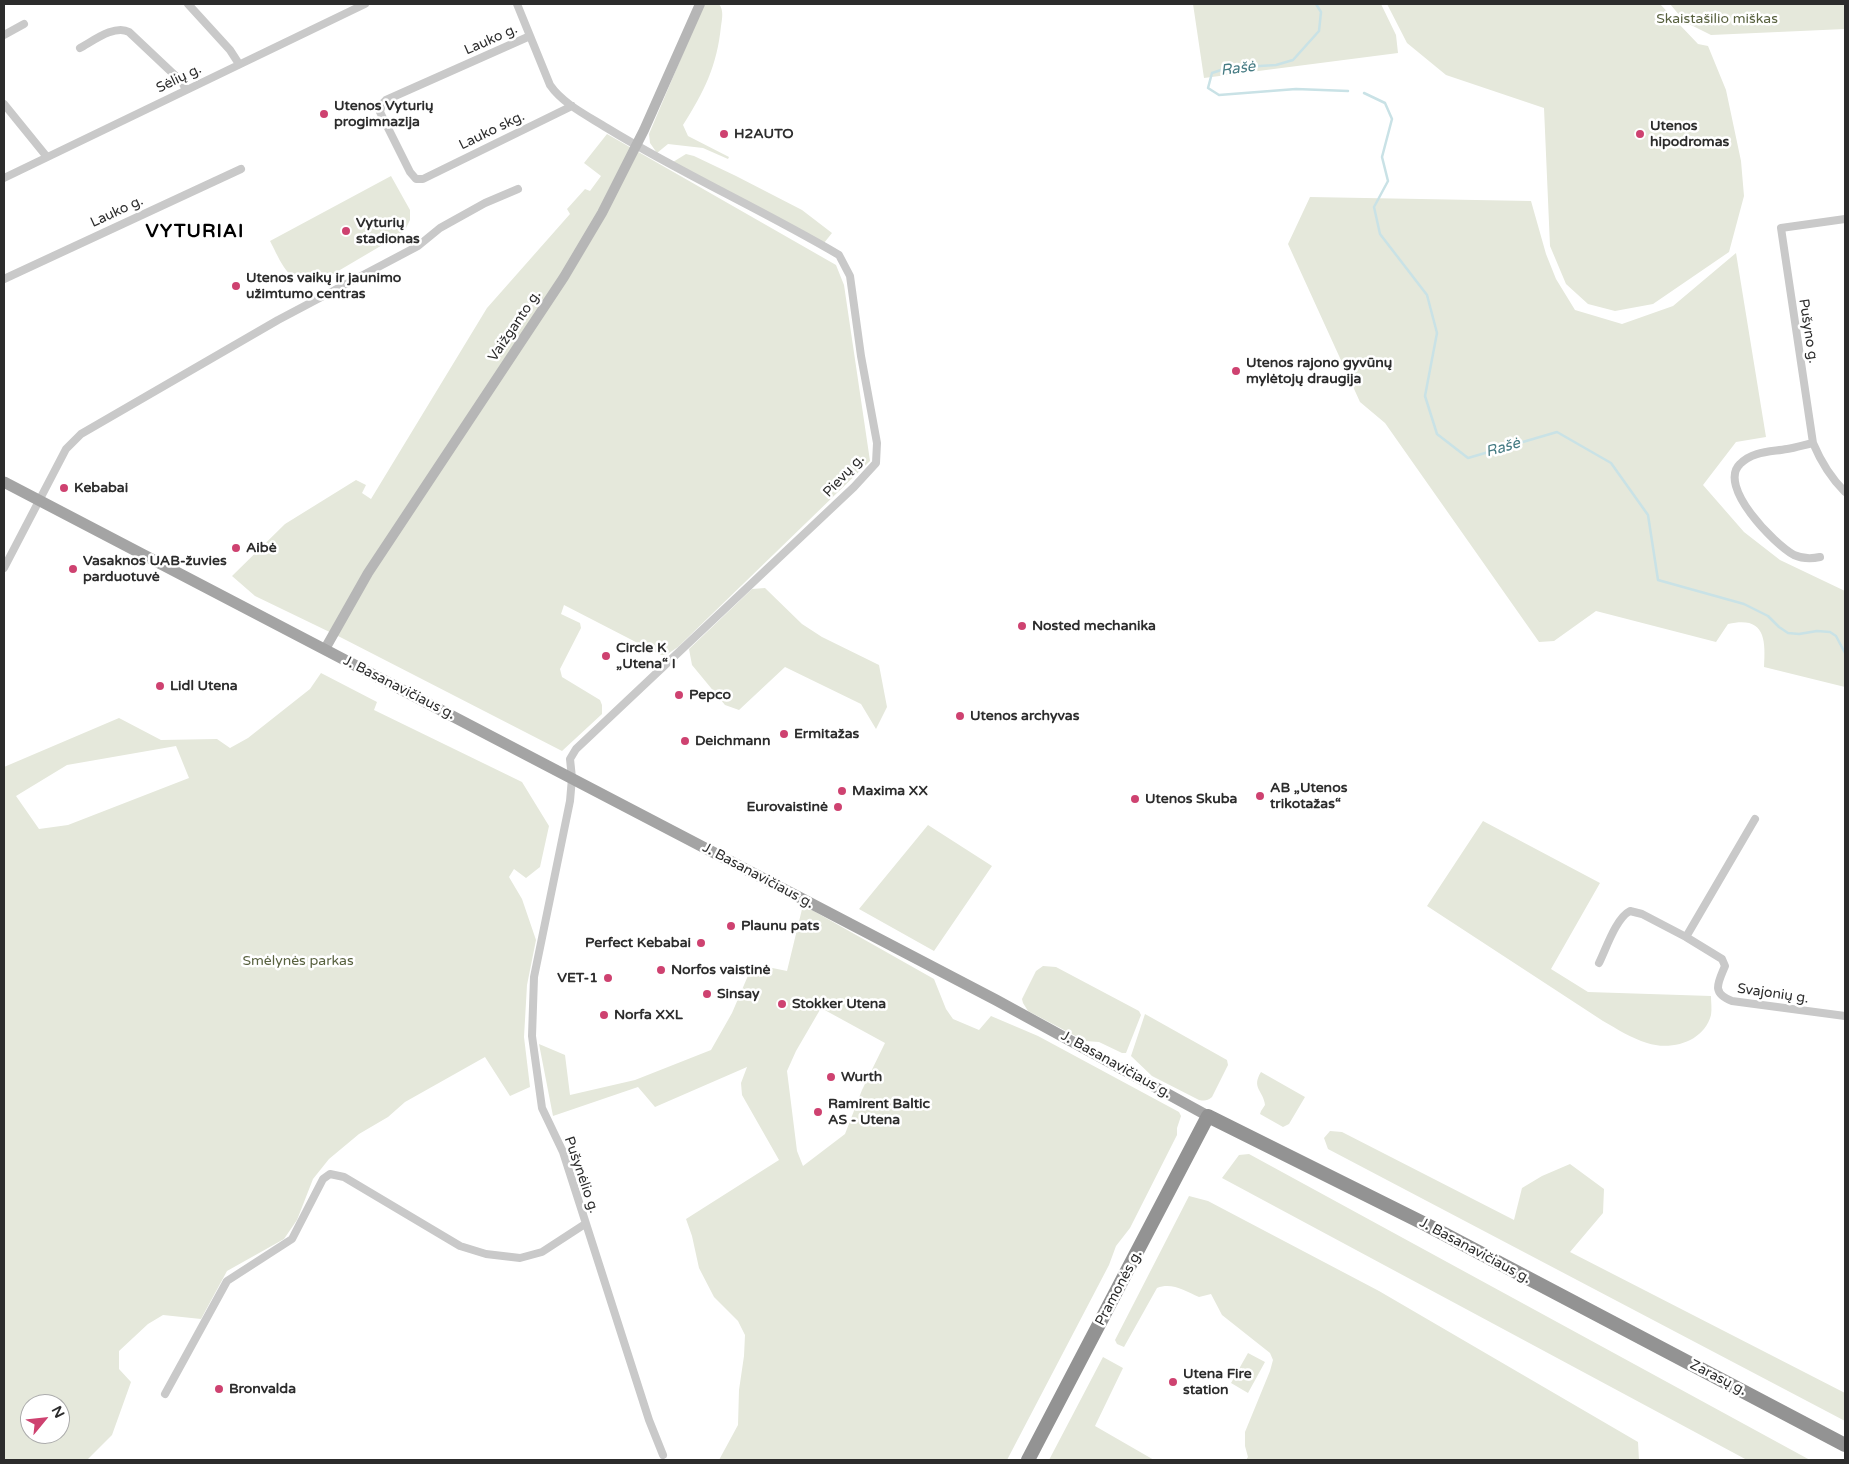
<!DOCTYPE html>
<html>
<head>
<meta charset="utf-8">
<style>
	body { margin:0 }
	#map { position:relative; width:1849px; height:1464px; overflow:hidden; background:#fff; font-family:"Varela Round",sans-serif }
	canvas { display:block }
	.frame { position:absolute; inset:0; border:5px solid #2c2c2c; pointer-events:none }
	.north { position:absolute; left:20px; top:1394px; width:50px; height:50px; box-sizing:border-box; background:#fff; border:1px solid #ababab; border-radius:50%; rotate:62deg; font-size:14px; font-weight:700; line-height:20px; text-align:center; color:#2c2c2c }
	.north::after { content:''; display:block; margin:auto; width:18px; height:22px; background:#ce4270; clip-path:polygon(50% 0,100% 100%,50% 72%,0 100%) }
</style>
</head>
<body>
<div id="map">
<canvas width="1849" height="1464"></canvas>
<div class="frame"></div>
<div class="north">N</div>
</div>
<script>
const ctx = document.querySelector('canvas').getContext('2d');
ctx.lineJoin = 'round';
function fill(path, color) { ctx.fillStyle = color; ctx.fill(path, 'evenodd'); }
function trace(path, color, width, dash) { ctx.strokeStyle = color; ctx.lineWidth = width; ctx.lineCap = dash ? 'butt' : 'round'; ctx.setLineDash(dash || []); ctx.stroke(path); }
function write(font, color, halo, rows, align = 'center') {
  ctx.font = font + ' "Varela Round",sans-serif'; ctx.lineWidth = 5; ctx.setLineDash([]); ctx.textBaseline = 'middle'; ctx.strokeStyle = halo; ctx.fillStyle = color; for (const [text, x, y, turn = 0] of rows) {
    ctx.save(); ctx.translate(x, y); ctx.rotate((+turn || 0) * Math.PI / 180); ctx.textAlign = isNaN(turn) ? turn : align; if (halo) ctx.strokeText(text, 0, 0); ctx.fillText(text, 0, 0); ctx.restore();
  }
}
const green = new Path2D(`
	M708,4h11c5,6 3,15 2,22 -4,40 -17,66 -38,99l5,11 41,21 -1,2 -25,-11 -35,-4 -11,9 -7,-10 -1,-9 54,-128z
	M1193,4h188l15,31 2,18 -194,25z
	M1387,4h273l38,40 10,2 18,44 15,71 3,35 -15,56 -76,52 -38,7 -27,-7 -22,-20 -16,-38 -6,-138 -98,-33 -39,-32z
	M1670,4h175v25l-134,6 -26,-13z
	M607,134l229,131 8,20 26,176 -192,186 -12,8h-5l-97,-50 -3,9 19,9 1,5 -21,41 2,8 38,23 2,5v9l-40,37 -220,-113 -87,-42 -23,-20 53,-52 71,-44 10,5 -4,8 9,6 116,-191 83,-94 -3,-5 18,-20 5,2 11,-15 -17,-13z
	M686,154l8,2 42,20 66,34 30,23 -8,10 -151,-81z
	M391,176l19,34v10l-4,8 -5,6 -78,46c-33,9 -40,-14 -53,-39z
	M1310,197l221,4 15,53 10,25 19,31 47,14 51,-18 63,-53 30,184 -30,5 -33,43 41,47 36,28 65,31v96l-81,-20c2,-30 0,-51 -36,-43l-12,18 -120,-31 -42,30 -15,1 -154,-219 -25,-21 -72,-158z
	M765,588l37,36 20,13 57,28 8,42 -11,22 -15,-25 -76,-37 -46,43 -14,-5 -33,-40 -3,-16 63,-60z
	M321,673l56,29 -3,8 148,72 27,44 -9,41 -14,11 -12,-9 -5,8 13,22 14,41 -9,45 -3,52 6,50 -20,9 -25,-39 -80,45 -17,15 -29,17 -30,25 -16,20 -16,41 -13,19 -57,32 -26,48 -38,-4 -15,9 -29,27v18l12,13 -19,53 -25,25h-83v-693l115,-49 42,22 56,-1 13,9 18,-10 62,-49zM176,746l13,32 -121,47 -29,4 -23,-33 51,-31zM30,1404h30v30h-30z
	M1483,821l117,62 -49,86 37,23 123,4c0,6 1,13 0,19 -7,27 -40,36 -64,28 -16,-5 -30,-14 -44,-22l-176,-115z
	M928,825l64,41 -58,85 -75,-42z
	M803,905l131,74 12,30 7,10 26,11 12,-14 47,20 141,76 2,4 -4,12v7l-47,93 -14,18 -7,19 -102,195h-288l19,-35 1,-35 5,-34 1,-21 -7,-14 -24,-24 -15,-29 -7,-32 -6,-17 93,-59 -37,-65 -1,-12 6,-16 -92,40 -17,-20 -85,29 -14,-72 26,11 5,40 65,-15 76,-30 21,-37 21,-49 34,7zM821,1008l64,35 -23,47 -17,44 -42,32 -6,-15 -10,-80 9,-20z
	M1043,966l13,1 83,44 2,4 -15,38h-4l-23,-11 -14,-1 -57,-30 -5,-8 -1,-4 14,-28z
	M1145,1014l82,46 1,5 -16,32c-5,4 -7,4 -13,3l-47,-24 -21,-20z
	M1261,1072l44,25 -16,27 -6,3 -23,-13 1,-3 4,-6c-2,-15 -14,-17 -4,-33z
	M1330,1131l12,1 172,88 8,-32 20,-12 28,-12 34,25 -1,24 -33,39 275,141v28l-517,-272 -4,-11z
	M1249,1154l561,306h-63l-525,-282 17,-23z
	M1189,1196l19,5 171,90 259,151 1,18h-393l2,-3 -3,-11v-14l25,-61 3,-11 -3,-7 -48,-38 -11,-21 -12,3c-14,-6 -27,-15 -42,-9l-33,59 -7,-3 -2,-4z
	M1248,1353l17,9 -17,31 -17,-10z
	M1103,1357l20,11 -28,58 59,34h-105z`);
const stream = new Path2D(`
	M1316,4l5,8 -2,19 -26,29 -17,5 -49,3 -15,5 -4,15 11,7 77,-6 52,2
	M1364,93l21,10 7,16 -10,38 6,24 -14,26 6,27 47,61 10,38 -12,63 12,38 31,24 89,-26 54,31 37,52 10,65 86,24 24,12 11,11 9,6 11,1 18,-3 13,1 6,4 9,17`);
const street = new Path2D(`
	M188,4l42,46 9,14
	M517,4l33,81c13,19 38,31 57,43 75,46 156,82 232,127l11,21 11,80 16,87 -1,20 -22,24 -278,262 -6,10 2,19 -2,23 -36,176 -2,59 10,72 21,44 86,268 14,35
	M4,35l20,-11
	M530,36l-144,64 -4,4 -2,8 30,60 6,7h7l149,-73
	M80,48c13,-7 35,-24 49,-16l53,50 4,8
	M4,104l43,53
	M4,178l361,-174
	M1845,219l-64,9 32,215c8,19 17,34 32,49
	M4,279l237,-110
	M1813,443c-9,2 -18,5 -26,6 -17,3 -34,2 -47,15 -23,22 34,80 54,91 9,4 17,4 26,2
	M4,568l62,-119 15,-15 197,-114 140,-74 22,-18 45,-25 33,-14
	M1686,937l69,-118
	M1599,963c7,-14 17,-45 31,-52l12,3 44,23 36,22 3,7c-7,17 -14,27 7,35l113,15
	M165,1394l62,-113 65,-42 31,-60 7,-5 14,3 116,69 26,8 34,4 22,-6 43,-28`);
const secondary = new Path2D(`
	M325,649l43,-76 196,-296 38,-64 42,-83 56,-126`);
const primary = new Path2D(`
	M4,482l992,518 212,116`);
const highway = new Path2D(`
	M1028,1460l180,-344 219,109 418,220`);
const markers = [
	[324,114,5,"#ce4270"],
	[724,134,5,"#ce4270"],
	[1640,134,5,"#ce4270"],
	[346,231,5,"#ce4270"],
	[236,286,5,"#ce4270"],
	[1236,371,5,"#ce4270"],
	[64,488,5,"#ce4270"],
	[236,548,5,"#ce4270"],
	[73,569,5,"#ce4270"],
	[1022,626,5,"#ce4270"],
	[606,656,5,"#ce4270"],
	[160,686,5,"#ce4270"],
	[679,695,5,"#ce4270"],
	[960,716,5,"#ce4270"],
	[784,734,5,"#ce4270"],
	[685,741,5,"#ce4270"],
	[842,791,5,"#ce4270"],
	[1260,796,5,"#ce4270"],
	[1135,799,5,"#ce4270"],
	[838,807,5,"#ce4270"],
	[731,926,5,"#ce4270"],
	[701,943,5,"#ce4270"],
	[661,970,5,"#ce4270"],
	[608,978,5,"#ce4270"],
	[707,994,5,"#ce4270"],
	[782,1004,5,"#ce4270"],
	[604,1015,5,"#ce4270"],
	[831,1077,5,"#ce4270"],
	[818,1112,5,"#ce4270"],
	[1173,1382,5,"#ce4270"],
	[219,1389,5,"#ce4270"]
];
const parkNames = [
	["Skaistašilio miškas",1717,19],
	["Smėlynės parkas",298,961]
];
const streetNames = [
	["Lauko g.",491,40,-24],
	["Sėlių g.",179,79,-26],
	["Lauko skg.",492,131,-26],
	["Lauko g.",117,212,-25],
	["Vaižganto g.",515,326,-56],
	["Pušyno g.",1808,331,81],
	["Pievų g.",844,476,-47],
	["J. Basanavičiaus g.",399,688,27],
	["J. Basanavičiaus g.",758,876,28],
	["Svajonių g.",1773,994,8],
	["J. Basanavičiaus g.",1116,1065,29],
	["Pušynėlio g.",581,1175,71],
	["J. Basanavičiaus g.",1475,1251,28],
	["Pramonės g.",1119,1288,-62],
	["Zarasų g.",1718,1378,27]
];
const poiNames = [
	["Utenos Vyturių",334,106],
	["progimnazija",334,122],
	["Utenos",1650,126],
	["hipodromas",1650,142],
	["H2AUTO",734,134],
	["Vyturių",356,223],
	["stadionas",356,239],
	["Utenos vaikų ir jaunimo",246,278],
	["užimtumo centras",246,294],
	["Utenos rajono gyvūnų",1246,363],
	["mylėtojų draugija",1246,379],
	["Kebabai",74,488],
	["Aibė",246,548],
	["Vasaknos UAB-žuvies",83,561],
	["parduotuvė",83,577],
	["Nosted mechanika",1032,626],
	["Circle K",616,648],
	["„Utena“ I",616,664],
	["Lidl Utena",170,686],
	["Pepco",689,695],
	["Utenos archyvas",970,716],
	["Ermitažas",794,734],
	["Deichmann",695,741],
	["AB „Utenos",1270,788],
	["trikotažas“",1270,804],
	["Maxima XX",852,791],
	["Utenos Skuba",1145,799],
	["Eurovaistinė",828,807,"right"],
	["Plaunu pats",741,926],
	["Perfect Kebabai",691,943,"right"],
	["Norfos vaistinė",671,970],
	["VET-1",598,978,"right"],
	["Sinsay",717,994],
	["Stokker Utena",792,1004],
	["Norfa XXL",614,1015],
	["Wurth",841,1077],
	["Ramirent Baltic",828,1104],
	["AS - Utena",828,1120],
	["Utena Fire",1183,1374],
	["station",1183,1390],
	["Bronvalda",229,1389]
];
const waterNames = [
	["Rašė",1238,69,-7],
	["Rašė",1503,448,-16]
];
const districtNames = [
	["VYTURIAI",195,232]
];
fill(green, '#e5e8db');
trace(stream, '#c9e2e6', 2.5);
trace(street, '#c9c9c9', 8);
trace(secondary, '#b6b6b6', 10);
trace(primary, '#a4a4a4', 11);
trace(highway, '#939393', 14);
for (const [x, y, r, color] of markers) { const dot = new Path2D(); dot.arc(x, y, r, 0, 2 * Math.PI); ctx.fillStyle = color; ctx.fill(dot); trace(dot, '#fff', 2); }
write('14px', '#58613f', '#fff', parkNames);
write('14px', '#2c2c2c', '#fff', streetNames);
write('bold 14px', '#2c2c2c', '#fff', poiNames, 'left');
write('italic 15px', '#457b83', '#fff', waterNames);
ctx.letterSpacing = '1px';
write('bold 19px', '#000', '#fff', districtNames);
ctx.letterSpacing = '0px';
</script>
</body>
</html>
